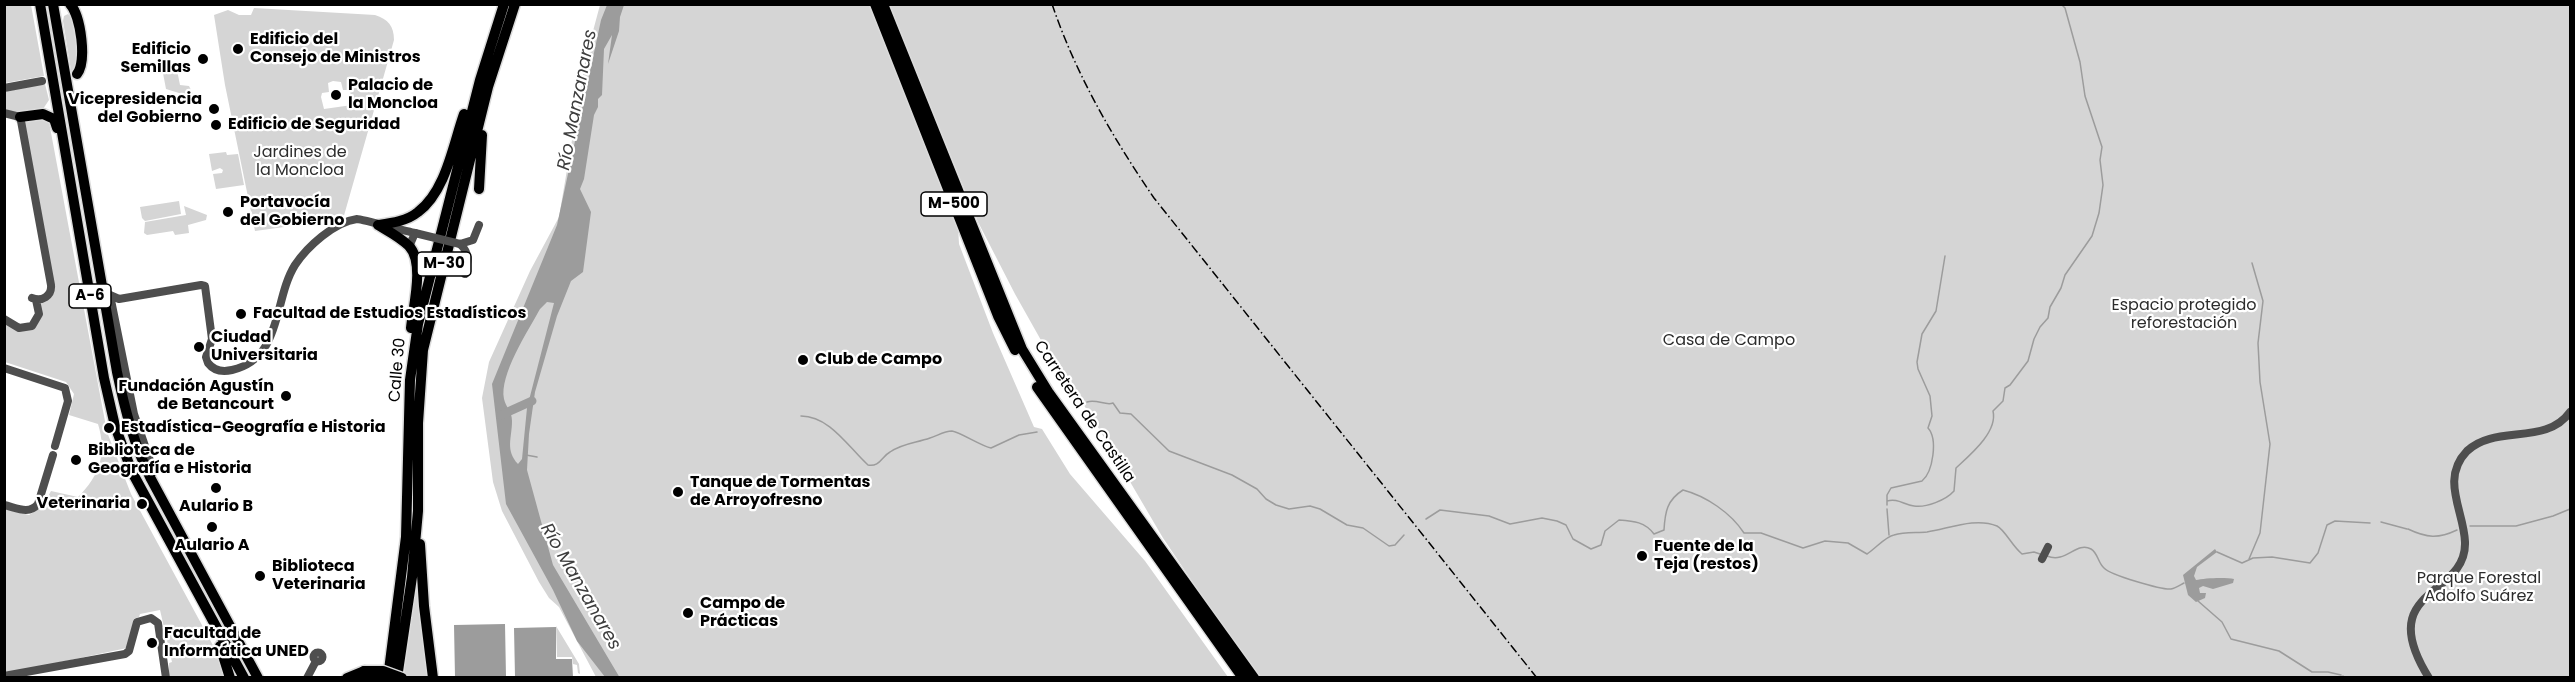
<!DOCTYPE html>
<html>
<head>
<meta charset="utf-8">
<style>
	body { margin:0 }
	#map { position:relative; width:2575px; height:682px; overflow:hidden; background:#fff; font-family:Poppins,sans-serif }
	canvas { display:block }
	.frame { position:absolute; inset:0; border:6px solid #000; pointer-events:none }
</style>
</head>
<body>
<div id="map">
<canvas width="2575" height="682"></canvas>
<div class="frame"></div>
</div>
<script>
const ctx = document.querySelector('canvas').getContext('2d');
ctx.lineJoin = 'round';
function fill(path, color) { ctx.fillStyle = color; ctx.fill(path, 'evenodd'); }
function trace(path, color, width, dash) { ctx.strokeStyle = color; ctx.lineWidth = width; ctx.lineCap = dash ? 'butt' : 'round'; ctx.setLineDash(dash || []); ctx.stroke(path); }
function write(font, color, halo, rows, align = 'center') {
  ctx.font = font + ' Poppins,sans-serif'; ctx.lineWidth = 4.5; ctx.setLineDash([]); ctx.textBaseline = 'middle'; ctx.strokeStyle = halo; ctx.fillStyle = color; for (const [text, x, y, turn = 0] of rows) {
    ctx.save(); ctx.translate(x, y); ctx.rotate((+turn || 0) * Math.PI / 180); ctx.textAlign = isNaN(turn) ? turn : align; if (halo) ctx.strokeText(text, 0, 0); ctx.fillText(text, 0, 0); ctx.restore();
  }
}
const green = new Path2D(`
	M4,5h27l13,71 -39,7z
	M600,5h269l89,221 1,18 34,89 41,94 8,2 28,45 75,87 83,116h-632l-37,-70 -10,-9 -10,-16 -37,-71 -9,-29 -11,-84 7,-36 41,-91 29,-54 27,-160z
	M888,5h1682v672h-1310l-42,-57 -55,-82 -68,-116 -53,-80 -27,-48 -37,-72z
	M254,8l121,7c13,4 19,11 19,25l-51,179 -88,12 -30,-146 -11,-70 14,-5 11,5h12zM333,81l8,1 2,8h7l2,15 -28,4 -3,-12 1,-4 7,-1 -1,-9z
	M68,14l4,4 7,45 -4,7 -4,1 -8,-50 1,-5z
	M176,65l4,20 9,1 4,8 -1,3 -26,-8 -4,-21z
	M45,84l4,16 -6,9 -24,5 -14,-5v-16l2,-2z
	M42,118l7,4 58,310 24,62 85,157 9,26h-56v-14l3,-1 -12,-52 -20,4 -1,3 -5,2 -7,29 -108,23 -14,1 -1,-163 25,6 14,-9 8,-15 27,6c22,-22 29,-43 20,-73l-29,-9 5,-21 -8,-12 -61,-20v-38l26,4 8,-27 11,-4 -26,-172 2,-5z
	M226,152l1,3 11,-1 6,31 -28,4 -3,-15 9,-1 1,-3 -3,-2 -8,3 -3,-17z
	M179,201l2,13 -36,7 -3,-3 -2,-11z
	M184,206l23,9 -1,5 -18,5 1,8 -14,2 -2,-4 -26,4 -3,-2 1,-11 41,-7z
	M416,580l13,97 -25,1 2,-38z
	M556,626l23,38 1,10 -2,-1 -1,-8 -4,-1 -1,-7h-15z`);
const water = new Path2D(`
	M607,5h17l-4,12 -1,14 -11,33 4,-29 -8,14 -2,46 -4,4v8l-4,8 -10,64 -4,10 11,23 -8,60 -12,9 -14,35 -22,76 -6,42 -2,36 26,95 67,113 -15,-1 -28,-36 -24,-51 -47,-86 -14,-120 65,-159 44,-205zM547,302l7,1 -27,105 -5,51 -4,5c-13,-14 -6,-26 -6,-43 0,-10 -6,-13 -8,-22 -5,-24 24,-68 36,-90z
	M2215,549l2,3 -20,15 -3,9 2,4c8,-2 30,-3 38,-1l-1,4 -20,6 -10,-3 -4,2 1,5h6l-1,5 -9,4 -8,-7 -5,-20z
	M505,624l1,53h-51l-1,-52z
	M556,627v32h16l1,18h-58l-1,-49z`);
const stream = new Path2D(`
	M1087,402c10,-3 19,4 26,1l7,10 11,1 38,37 63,24 25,14 9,10 10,6 13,4 21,-3 10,3 27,16 16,3 26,18 6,-1 9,-10
	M801,416c29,0 48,32 67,49 12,2 13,-8 22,-13 13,-9 26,-9 40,-14 7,-2 14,-7 22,-7 8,1 29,15 39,17l28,-13 18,-3
	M526,455l11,2
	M1887,501c11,-3 17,4 27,5 12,2 32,-6 40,-15l2,-23c14,-13 42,-36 37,-57l10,-10 2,-13 5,-3 18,-24 6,-22 6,-12 8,-9 2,-11 11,-19 4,-13 27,-39 7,-23 4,-28 -3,-25 2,-13 -17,-51 -5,-34 -15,-54 -4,-4
	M1887,505v-10l4,-7 31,-7c11,-9 16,-42 6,-53l4,-12 -2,-20 -12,-27 -1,-7 5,-28 14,-23 9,-55
	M1887,509l2,26
	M1426,519l14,-9 49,6 21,8 32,-6 15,3 9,4 7,14 18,10 10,-4 4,-14 14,-11c15,1 26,2 35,14l10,-4c1,-18 3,-30 19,-40 23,6 48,23 61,43h17l42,15 22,-7 23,2 19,11c8,-5 19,-18 27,-19 10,-3 22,-2 33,-3 21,-3 48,-15 70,-6 8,4 15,20 25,28l12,-2 6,2
	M2381,522l26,7
	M2470,526h46l37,-10 17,-7
	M2408,529c19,9 30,10 49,1
	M2217,552l25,11 11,-5 19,-1 38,6 8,-10 9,-28 8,-4 35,2
	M2047,556c19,8 29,-15 44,-7 7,4 7,14 13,19 6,7 58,22 67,21 5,-1 9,-4 13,-6
	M2249,559l11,-26 10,-89 -10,-62 -2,-39 5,-42 -11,-38
	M2198,601l24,21 9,17 48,12 33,21h16l13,3
	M2343,676l3,2`);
const river = new Path2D(`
	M501,415l31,-14`);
const minor = new Path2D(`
	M4,88l38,-7
	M4,113l16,4 1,4 30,164c1,11 -9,17 -19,13
	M460,244c10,9 8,18 5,30
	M460,244l13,-4 6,-15
	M110,295l9,4 82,-14 4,1 7,53 -6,18 2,6c6,8 15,9 24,7 51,-12 41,-70 63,-105 12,-18 39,-43 62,-46 5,0 48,12 58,14l-6,14
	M110,295l24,119 20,58
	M4,319l15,9 13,-2 7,-12 -3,-14
	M4,368l61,20 3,13 -13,45
	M4,505c13,3 25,10 34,-1l15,-49
	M2042,559l6,-12
	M313.5 657a4.5 4.5 0 1 1 9 0a4.5 4.5 0 1 1-9 0Z
	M4,676l121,-22 4,-3 8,-29 14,-4 7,5 8,55
	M307,678l9,-17
	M2429,678c-57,-91 38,-80 36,-136 -1,-31 -25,-63 2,-91 28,-27 79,-5 103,-39`);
const highway = new Path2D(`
	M40,4l64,374 11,48 17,46 112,206
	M53,4l64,368c8,38 17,73 34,107l107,199
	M70,4c11,12 17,58 7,70
	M875,4l123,312 17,34
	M883,4l139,345 27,44 205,285
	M20,117l23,-3 11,5 3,9
	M479,189l3,-54
	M378,225c14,-2 29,-4 40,-13 28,-21 35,-67 46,-98
	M378,225c10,6 22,12 31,21 16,17 4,61 2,82
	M1037,387l206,291
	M420,544l4,62 9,72
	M220,646l10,32
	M347,678l17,-7
	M388,678l18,-141 4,-157 8,-56 62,-244 24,-76
	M397,678l15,-101 6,-66v-88l5,-73 65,-263 27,-83`);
const rail = new Path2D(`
	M1052,4c24,71 61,134 102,194l383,480`);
const minorBridge = new Path2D(`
	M415,233l45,11`);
const highwayBridge = new Path2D(`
	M364,671h19l19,7`);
const markers = [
	[238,49,6,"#000"],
	[203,59,6,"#000"],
	[336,95,6,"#000"],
	[214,109,6,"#000"],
	[216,125,6,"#000"],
	[228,212,6,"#000"],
	[241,314,6,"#000"],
	[199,347,6,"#000"],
	[803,360,6,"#000"],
	[286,396,6,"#000"],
	[109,428,6,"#000"],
	[76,460,6,"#000"],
	[216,488,6,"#000"],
	[678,492,6,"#000"],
	[142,504,6,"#000"],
	[212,527,6,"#000"],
	[1642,556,6,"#000"],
	[260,576,6,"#000"],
	[688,613,6,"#000"],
	[152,643,6,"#000"]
];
const shields = [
	[954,204,66],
	[444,264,54],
	[90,296,42]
];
const shieldNames = [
	["M-500",954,204],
	["M-30",444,264],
	["A-6",90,296]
];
const poiNames = [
	["Edificio del",250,40],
	["Consejo de Ministros",250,58],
	["Edificio",191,50,"right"],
	["Semillas",191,68,"right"],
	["Palacio de",348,86],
	["la Moncloa",348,104],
	["Vicepresidencia",202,100,"right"],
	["del Gobierno",202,118,"right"],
	["Edificio de Seguridad",228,125],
	["Portavocía",240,203],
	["del Gobierno",240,221],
	["Facultad de Estudios Estadísticos",253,314],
	["Ciudad",211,338],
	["Universitaria",211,356],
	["Club de Campo",815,360],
	["Fundación Agustín",274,387,"right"],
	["de Betancourt",274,405,"right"],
	["Estadística-Geografía e Historia",121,428],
	["Biblioteca de",88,451],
	["Geografía e Historia",88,469],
	["Tanque de Tormentas",690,483],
	["de Arroyofresno",690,501],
	["Veterinaria",130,504,"right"],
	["Aulario B",216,507,"center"],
	["Aulario A",212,546,"center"],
	["Fuente de la",1654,547],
	["Teja (restos)",1654,565],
	["Biblioteca",272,567],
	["Veterinaria",272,585],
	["Campo de",700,604],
	["Prácticas",700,622],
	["Facultad de",164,634],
	["Informática UNED",164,652]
];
const parkNames = [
	["Jardines de",300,153],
	["la Moncloa",300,171],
	["Espacio protegido",2184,306],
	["reforestación",2184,324],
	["Casa de Campo",1729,341],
	["Parque Forestal",2479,579],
	["Adolfo Suárez",2479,597]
];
const streetNames = [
	["Calle 30",398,370,-85],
	["Carretera de Castilla",1084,412,56]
];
const waterNames = [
	["Río Manzanares",578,100,-79],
	["Río Manzanares",580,587,60]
];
fill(green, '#d5d5d5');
fill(water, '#9c9c9c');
trace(stream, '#9c9c9c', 1.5);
trace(river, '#9c9c9c', 9);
trace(highway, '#dbdbdb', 13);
trace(minor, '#4e4e4e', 8);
trace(highway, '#000', 10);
trace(rail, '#000', 1.5, [9, 3, 1.5, 3]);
trace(highwayBridge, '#dbdbdb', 13, []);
trace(minorBridge, '#4e4e4e', 8);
trace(highwayBridge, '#000', 10);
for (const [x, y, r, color] of markers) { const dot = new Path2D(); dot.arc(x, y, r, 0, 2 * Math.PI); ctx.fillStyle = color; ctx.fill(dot); trace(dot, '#fff', 2); }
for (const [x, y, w] of shields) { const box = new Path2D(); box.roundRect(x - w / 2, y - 12, w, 24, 4.5); ctx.fillStyle = '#fff'; ctx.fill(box); trace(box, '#000', 1.5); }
write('bold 15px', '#000', null, shieldNames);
write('bold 16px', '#000', '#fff', poiNames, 'left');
write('16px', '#2c2c2c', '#fff', parkNames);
write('16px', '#000', '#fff', streetNames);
write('italic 18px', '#3d3d3d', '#fff', waterNames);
</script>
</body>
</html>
